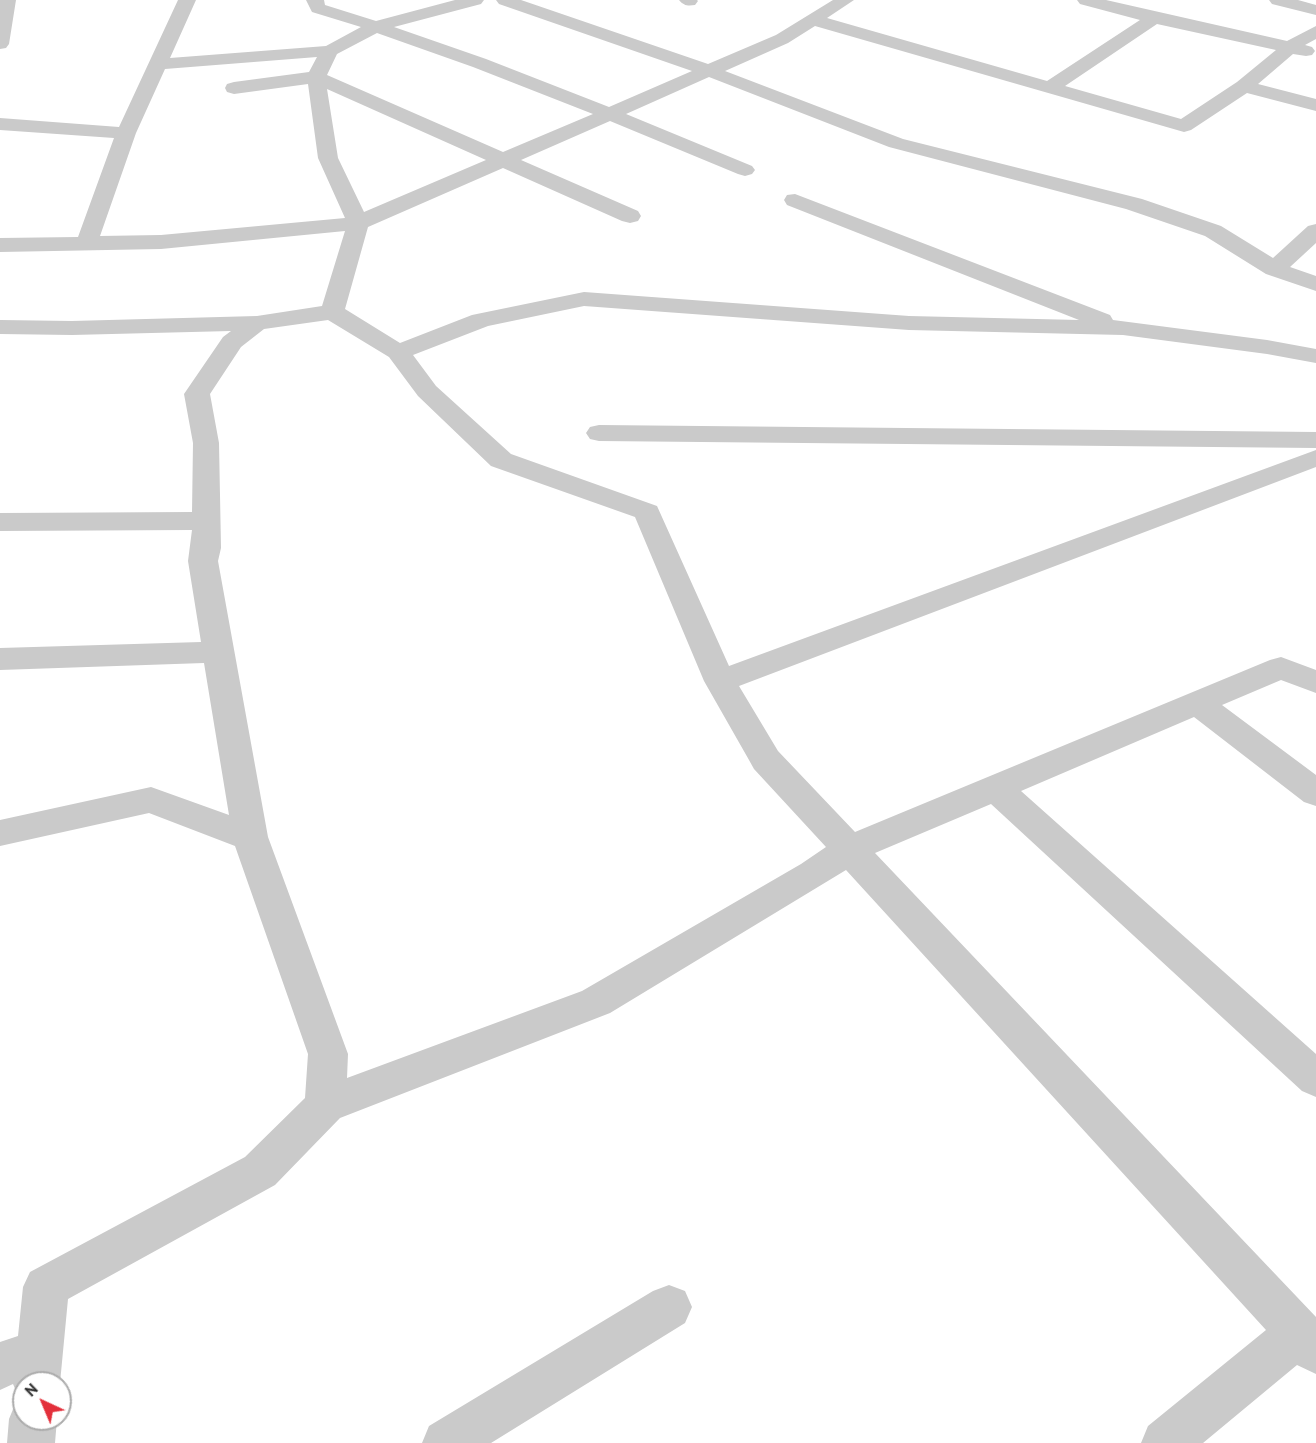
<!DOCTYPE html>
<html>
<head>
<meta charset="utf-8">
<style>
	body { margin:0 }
	#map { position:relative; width:1316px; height:1443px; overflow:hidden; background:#fff; font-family:"PT Sans",sans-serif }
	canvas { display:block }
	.north { position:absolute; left:12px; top:1371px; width:60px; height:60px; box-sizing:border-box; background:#fff; border:2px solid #ababab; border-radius:50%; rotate:316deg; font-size:16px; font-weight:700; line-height:24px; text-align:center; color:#2d2d2d }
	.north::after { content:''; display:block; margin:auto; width:21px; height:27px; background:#e3303b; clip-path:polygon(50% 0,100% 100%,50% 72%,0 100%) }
</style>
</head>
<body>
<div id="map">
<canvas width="1316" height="1443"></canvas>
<div class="north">N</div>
</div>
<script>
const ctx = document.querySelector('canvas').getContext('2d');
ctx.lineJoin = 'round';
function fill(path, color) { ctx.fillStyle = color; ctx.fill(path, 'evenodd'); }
const street = new Path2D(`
	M0,0h16l-7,44 -3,4 -6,1z
	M178,0h18l-26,58 156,-12 35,-19 -49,-15 -6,-12h18l1,5 51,16 79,-21h29l-3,4 -87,23 92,32 123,48 83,-36 -193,-67 -3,-4h25l187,64 68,-29 57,-35h21l-27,18 220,63 93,-61 -60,-16 -3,-4h29l181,41 29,-15v13l-11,6 7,2 3,4 -3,4 -6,1 -13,-2 -35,30 58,15v12l-69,-18 -56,37 -7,2 -369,-106 -27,17 -63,28 178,68 239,60 79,27 52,32 35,-32 8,-2v19l-26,24 26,9v15l-50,-17 -61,-38 -79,-27 -237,-62 -180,-70 -83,37 126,52 3,4 -3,4 -7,2 -7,-2 -128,-53 -89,39 117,51 3,5 -3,5 -8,2 -8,-2 -119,-53 -135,59 -23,82 55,34 72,-28 112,-23 325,24 170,4 -292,-115 -3,-5 3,-5 8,-1 315,121 3,5 154,20 49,9v14l-49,-9 -144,-19 -214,-5 -325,-24 -96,20 -75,29 23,31 75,68 146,52 72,160 587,-216v17l-577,219 39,65 77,81 415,-172 11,-3 35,13v23l-35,-13 -59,25 94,70v31l-12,-4 -110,-85 -173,74 295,263v43l-14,-6 -311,-287 -116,49 441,464v57l-19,-9 -94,78h-62l7,-17 118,-96 -420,-460 -236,143 -270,105 -65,67 -207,114 -8,84h-36v36h33l-2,24h-48l2,-24 7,-17 4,-2 -7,-16 -13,6v-48l18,-6 5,-49 7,-15 215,-115 60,-59 3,-44 -73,-208 -86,-33 -149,33v-26l151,-33 78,28 -25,-152 -204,7v-22l201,-6 -13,-81 4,-31 -192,1v-18l192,-1 1,-69 -9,-49 39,-57 8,-6 -159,4 -72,-1v-14l72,1 185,-5 65,-10 23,-75 -184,18 -161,3v-14l78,-1 36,-99 -114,-8v-12l119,9zM1157,24l119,26 -39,32 -56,37 -116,-33zM377,33l96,34 120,47 -90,38 -176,-77 10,-21zM317,57l-8,15 -75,10 -7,2 -2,4 2,4 7,2 74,-10 10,74 27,60 -184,17 -61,1 36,-103 29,-64zM327,89l159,71 -122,52 -26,-54zM328,320l61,37 29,39 73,70 144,51 69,164 45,79 5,9 72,78 -25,17 -219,127 -235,87 1,-24 -80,-217 -50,-276 3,-13 -2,-105 -9,-49 31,-47 23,-18z
	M679,0h18l1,1 -3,4c-7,1 -11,1 -16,-5z
	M1269,0h29l18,5v10l-44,-11z
	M599,425l717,7v16l-717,-7 -9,-2 -4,-6 4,-6z
	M669,1285l16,6 7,16 -7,16 -194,120h-69l7,-17 224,-135z`);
fill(street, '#cacaca');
</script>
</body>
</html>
